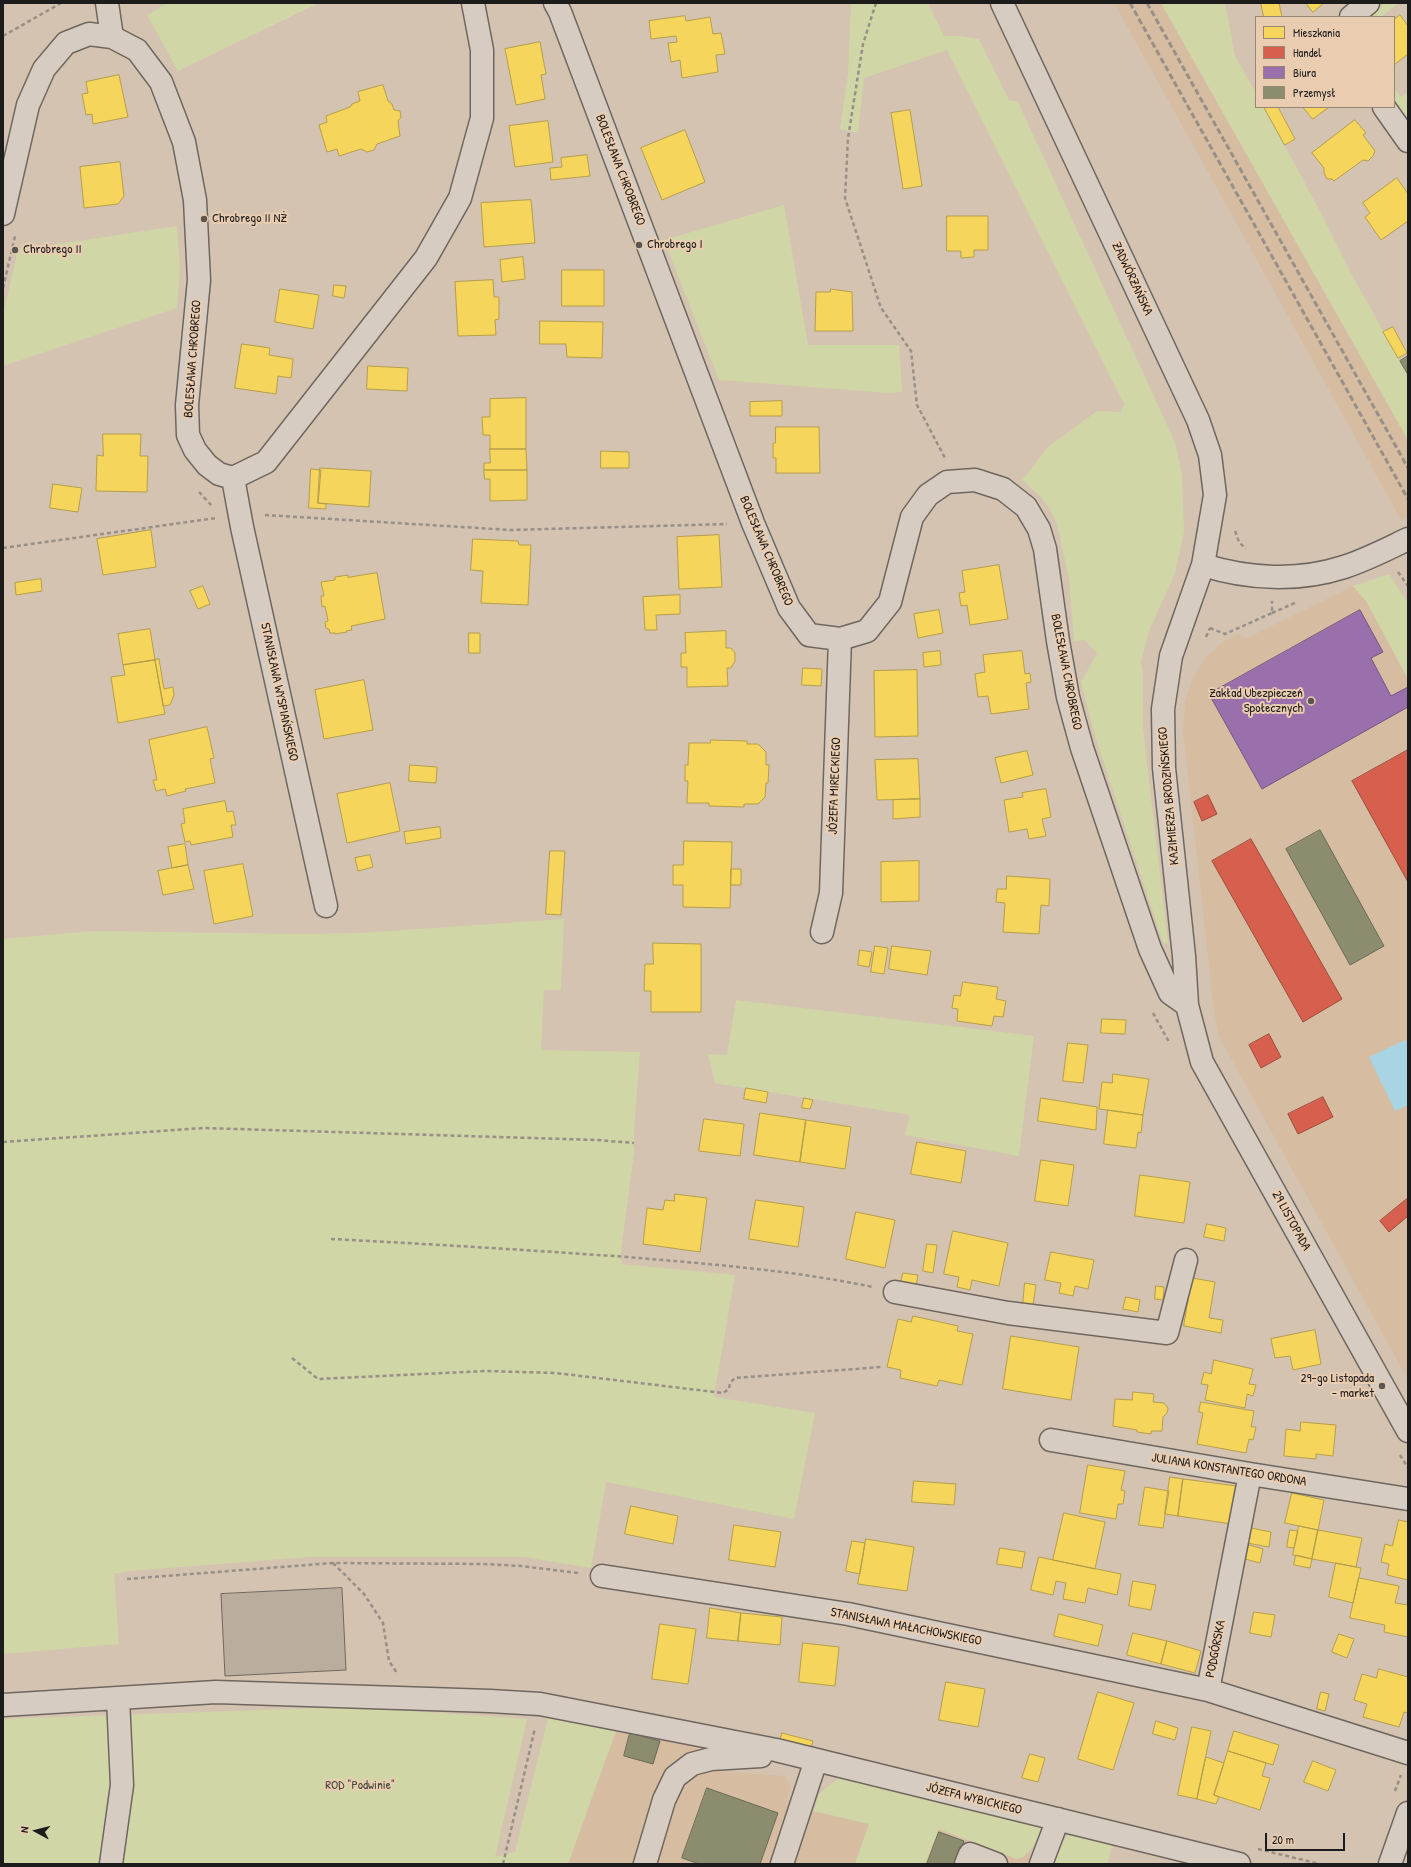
<!DOCTYPE html>
<html>
<head>
<meta charset="utf-8">
<style>
	body { margin:0 }
	#map { position:relative; width:1411px; height:1867px; overflow:hidden; background:#d4c3b1; font-family:"Patrick Hand",sans-serif }
	canvas { display:block }
	.frame { position:absolute; inset:0; border:4px solid #1c1c1c; pointer-events:none }
	.legend { position:absolute; left:1255px; top:16px; width:140px; height:92px; box-sizing:border-box; background:#eacdb1; border:1px solid #988675; margin:0; padding:5px 7px; list-style:none; font-size:12px; color:#1c1c1c }
	.legend li { display:flex; align-items:center; gap:8px; height:20px }
	.legend b { width:20px; border:1px solid #988675 }
	.north { position:absolute; left:16px; top:1811px; width:40px; height:40px; -webkit-text-stroke:3px #eacdb1; paint-order:stroke; rotate:277deg; font-size:11px; font-weight:700; line-height:16px; text-align:center; color:#1c1c1c }
	.north::after { content:''; display:block; margin:auto; width:14px; height:18px; background:#1c1c1c; clip-path:polygon(50% 0,100% 100%,50% 72%,0 100%) }
	.scale { position:absolute; left:1265px; top:1833px; width:80px; height:18px; box-sizing:border-box; border:2px solid #1c1c1c; border-top:0; padding-left:5px; font-size:12px; line-height:14px; white-space:nowrap; color:#1c1c1c; -webkit-text-stroke:3px #eacdb1; paint-order:stroke }
</style>
</head>
<body>
<div id="map">
<canvas width="1411" height="1867"></canvas>
<div class="frame"></div>
<ul class="legend">
<li><b style="height:11px;background:#f6d55c"></b>Mieszkania</li>
<li><b style="height:11px;background:#d6604d"></b>Handel</li>
<li><b style="height:11px;background:#9970ab"></b>Biura</li>
<li><b style="height:11px;background:#8c8c6e"></b>Przemysł</li>
</ul>
<div class="north">N</div>
<div class="scale">20 m</div>
</div>
<script>
const ctx = document.querySelector('canvas').getContext('2d');
ctx.lineJoin = 'round';
function fill(path, color) { ctx.fillStyle = color; ctx.fill(path, 'evenodd'); }
function trace(path, color, width, dash) { ctx.strokeStyle = color; ctx.lineWidth = width; ctx.lineCap = dash ? 'butt' : 'round'; ctx.setLineDash(dash || []); ctx.stroke(path); }
function write(font, color, halo, rows, align = 'center') {
  ctx.font = font + ' "Patrick Hand",sans-serif'; ctx.lineWidth = 4; ctx.setLineDash([]); ctx.textBaseline = 'middle'; ctx.strokeStyle = halo; ctx.fillStyle = color; for (const [text, x, y, turn = 0] of rows) {
    ctx.save(); ctx.translate(x, y); ctx.rotate((+turn || 0) * Math.PI / 180); ctx.textAlign = isNaN(turn) ? turn : align; if (halo) ctx.strokeText(text, 0, 0); ctx.fillText(text, 0, 0); ctx.restore();
  }
}
const built = new Path2D(`
	M1114,3h47l247,437v76l-7,4z
	M1353,586l13,15 42,78v701l-189,-343 -5,-24 -31,-283 2,-28 8,-25 14,-21 17,-15 13,-7 10,4z
	M617,1728l93,17 -3,25 78,6 6,11 -5,18 83,19 -14,40h-287z
	M938,1829l79,30 11,-6 28,11h-131z`);
const green = new Path2D(`
	M168,3h151l-141,68 -31,-56z
	M851,3h77l16,33h16l19,3 30,61 9,2 157,340 7,32 2,58 -9,41 -26,58 -8,31 2,13v53l25,215 -3,1 -3,-4 -67,-204 -14,-54 16,-28 -12,-14 -11,1 -5,-62 -12,-55 -7,-15 -10,-13 -18,-16 27,-34 48,-35 24,1 3,-8 -177,-354 -83,28 -6,55 -18,-4 8,-55z
	M1161,3h64l10,53 21,37v14h8l57,106 32,64 55,98v65z
	M1384,3h15l-18,14h-13z
	M1394,88l7,9 7,-5v26l-14,-19z
	M784,205l24,140h91l3,47 -12,1 -171,-13 -55,-140z
	M177,226l3,44 -3,38 -174,58v-52l15,-64z
	M1389,574l19,29v76l-42,-78 -13,-15z
	M564,919l-3,71h-17l-3,60 99,2 -6,79v22l-13,98 1,13 113,11 -21,122 101,16 -21,106 -188,-37 -15,86 -68,-11h-214l-180,14 -15,3 5,70 -116,10v-715l89,-8 206,3 63,-1z
	M736,1000l298,36 -15,120 -114,-21 5,-20 -195,-32 -7,-29 19,1z
	M353,1707l174,12 -32,138 20,-5 34,-138 68,14 -49,136h-565v-145z
	M839,1778l201,45 1,10 -8,14 -10,10 -6,2 -78,-30 -14,35h-70l14,-40 -55,-13 5,-17z
	M1073,1832l33,8 6,6 -5,18h-51l-6,-2 7,-16z`);
const water = new Path2D(`
	M1405,1040l3,5v60l-13,6 -26,-54z`);
const homes = new Path2D(`
	M1261,3h18l3,14h-18z
	M1306,3h18l-11,9z
	M1400,15l8,11v28l-14,11v-45z
	M685,16l1,5 24,-4 3,17 8,-1 4,21 -9,1 2,17 -36,6 -2,-18 -9,2 -3,-19 9,-1 -1,-6 -25,3 -2,-18z
	M540,42l6,32 -5,1 4,24 -29,6 -11,-56z
	M119,75l9,42 -35,7 -1,-10 -6,1 -4,-21 6,-1 -2,-11z
	M383,85l5,16 4,3 2,6 6,1 1,6 -3,4 2,15 -23,8 -3,6 -7,2 -6,-3 -22,7 -2,-7 -10,3 -8,-27 8,-3 -1,-6 24,-9 2,-3 8,-3 -2,-9z
	M1264,107h14l17,32 -10,6z
	M1303,107h26l-16,12z
	M910,110l12,76 -19,3 -12,-76z
	M1355,120l11,13 -3,2 12,16 -2,5 -5,5 -5,-1 -29,21 -2,-2h-5l-3,-6v-5l-12,-15z
	M548,121l5,41 -38,5 -6,-41z
	M685,130l20,52 -43,18 -21,-52z
	M587,155l3,21 -39,4 -1,-12 12,-1 -1,-9z
	M120,162l4,34 -6,8 -34,4 -4,-41z
	M1397,178l11,16v27l-27,19 -16,-23 5,-4 -7,-10z
	M531,200l4,43 -51,4 -3,-44z
	M947,216h41v34h-14v7l-13,1v-7h-14z
	M523,257l2,22 -23,3 -2,-22z
	M562,270h42v36h-42z
	M493,280l1,17h5v22l-4,1 1,15 -38,1 -3,-54z
	M334,285l12,1 -2,12 -11,-2z
	M280,289l39,6 -6,34 -38,-7z
	M831,289l21,3 1,39h-38l1,-39h14z
	M540,321l63,1 -1,36 -35,-1 -1,-13h-26z
	M1393,327l14,26 -9,5 -15,-26z
	M242,344l28,4 -1,7 24,4 -2,19 -13,-2 -2,18 -41,-6z
	M368,366l40,2 -1,23 -40,-2z
	M526,398v51h-36v-14h-7l-1,-18h8v-18z
	M782,401v15h-32v-14z
	M776,427h43l1,46h-44v-15h-3v-15h2z
	M103,434h38l-1,22h8l-1,36 -51,-1 1,-36 6,1z
	M490,449h36l1,21h-43v-7h6z
	M601,451l28,1v16h-28z
	M320,468l51,3 -2,36 -51,-4z
	M311,469l10,1 -3,33 8,1v5l-17,-1z
	M484,470h43v30l-37,1v-22h-5z
	M53,484l29,4 -4,24 -28,-4z
	M151,530l5,37 -53,8 -6,-36z
	M719,535l3,52 -43,2 -2,-52z
	M473,539l45,2 1,4h12l-3,60 -47,-2 2,-32 -12,-1z
	M999,565l9,54 -38,6 -3,-20 -6,1 -2,-13 6,-1 -3,-21z
	M377,573l8,46 -34,7 1,4 -6,1 1,1 -12,2v-1h-5l-1,-4 -3,-1 -1,-6 3,-1 -3,-15 -3,1 -1,-11h3l-3,-14 14,-2v-3l13,-2v2z
	M41,579l1,12 -26,4 -1,-12z
	M203,586l7,18 -12,5 -8,-18z
	M680,595v19l-24,1 1,15h-12l-2,-33z
	M939,610l4,23 -25,5 -4,-24z
	M150,629l5,31 -32,5 -5,-31z
	M726,631v17h5l4,5v8l-4,7h-4l1,18 -41,1v-20h-6v-14h5l-1,-20z
	M469,633h11v20h-11z
	M940,651l1,14 -17,2 -1,-14z
	M1022,651l3,23 5,-1 1,9 -5,1 3,26 -38,5 -3,-18 -10,1 -3,-23 10,-2 -2,-17z
	M159,659l5,30 9,-2 1,8 -4,10 -7,1 -8,-46z
	M155,660l10,54 -47,9 -7,-46 14,-2 -2,-10z
	M803,668l19,1 -1,17 -19,-1z
	M917,670l1,66 -43,1 -1,-66z
	M364,680l9,50 -49,9 -9,-49z
	M207,727l7,31 -4,1 5,24 -30,6 1,2 -19,5 -2,-7 -9,2 -3,-11h4l-8,-40z
	M711,740l36,1v3h11l8,8v13h3l-1,18h-2l-1,14 -7,7h-14v3l-35,-1v-3h-22l1,-22h-3v-16h3l1,-22h21z
	M1027,751l6,24 -32,8 -6,-25z
	M918,759l2,40 -43,1 -2,-40z
	M410,765l27,2 -1,16 -27,-2z
	M390,783l10,48 -53,12 -10,-49z
	M1046,789l5,28 -9,2 4,17 -17,3 -2,-10 -18,3 -5,-32 19,-3 -1,-4z
	M920,799v18l-27,2v-19z
	M225,801l2,11 6,-1 3,14h-5l2,12 -42,8 -1,-4 -5,1 -4,-18 4,-1 -2,-14z
	M440,827l1,11 -35,6 -2,-12z
	M684,841l48,1 -2,66 -47,-1v-22h-10v-20h10z
	M185,844l3,21 -16,3 -4,-21z
	M550,851h15l-4,64 -15,-1z
	M370,855l3,12 -15,4 -3,-13z
	M919,861v40l-38,1v-40z
	M243,864l10,52 -39,8 -10,-53z
	M188,865l6,24 -31,6 -5,-24z
	M731,869h10v16h-10z
	M1007,876l43,3 -1,27 -8,-1 -2,29 -36,-2 2,-29 -9,-1 1,-13h9z
	M653,943l48,1v68h-50v-21h-7l1,-27h8z
	M875,946l13,2 -4,26 -13,-2z
	M892,946l39,5 -4,24 -38,-6z
	M860,950l12,2 -3,15 -11,-2z
	M963,982l35,5 -2,12 10,2 -3,16 -9,-1 -2,10 -35,-5 1,-12 -6,-1 2,-13 6,1z
	M1102,1019l24,1 -1,14 -24,-1z
	M1068,1043l20,2 -5,38 -20,-2z
	M1113,1074l36,5 -6,36 -44,-6 3,-27 10,1z
	M746,1088l22,4 -2,11 -22,-4z
	M804,1098l9,2 -3,9 -8,-1z
	M1041,1098l56,9 -1,23 -58,-9z
	M1108,1110l35,5 -2,18 -3,-1 -2,16 -32,-4z
	M760,1113l46,7 -6,42 -46,-7z
	M704,1119l40,5 -4,32 -41,-5z
	M806,1120l45,7 -6,42 -45,-7z
	M917,1142l49,9 -5,32 -50,-9z
	M1041,1160l33,5 -6,41 -33,-5z
	M1140,1175l50,7 -6,41 -49,-7z
	M675,1194l32,4 -7,54 -57,-8 4,-36 16,2 2,-10 9,1z
	M756,1200l48,7 -6,40 -49,-8z
	M856,1212l39,8 -10,48 -39,-9z
	M1207,1224l19,4 -2,13 -20,-4z
	M953,1231l55,12 -9,43 -27,-6 -2,10 -13,-3 2,-10 -15,-3z
	M927,1244l10,1 -4,28 -10,-2z
	M1051,1252l43,8 -6,29 -13,-3 -2,10 -14,-3 2,-10 -16,-3z
	M903,1273l15,2 -2,11 -15,-3z
	M1192,1278l23,4 -6,36 14,2 -2,13 -37,-7z
	M1025,1283l11,2 -3,20 -10,-1z
	M1156,1286l8,1 -1,13 -8,-1z
	M1126,1297l14,3 -2,12 -15,-3z
	M913,1316l45,10 -1,5 16,3 -11,51 -23,-5 -2,6 -37,-8 1,-8 -14,-3 11,-48 13,3z
	M1315,1330l6,34 -28,6 -3,-14 -15,2 -4,-19z
	M1011,1336l68,11 -8,53 -68,-11z
	M1214,1360l39,9 -4,15 7,1 -3,11 -6,-2 -2,14 -40,-8 3,-15 -7,-1 3,-12 7,2z
	M1133,1392l21,2 -1,8 11,1 4,5 -1,5 -4,4 -1,14h-11v3l-14,-2v-2l-24,-4 2,-27 17,1z
	M1201,1402l53,9 -3,16h5l-3,13 -4,-1 -3,14 -49,-9 6,-31 -4,-1z
	M1301,1422l35,3 -3,31 -17,-2v5l-32,-3 2,-27 14,2z
	M1088,1465l37,6 -4,19 4,1 -2,13h-5l-2,15 -36,-6z
	M1170,1477l13,2 -5,37 -13,-2z
	M1183,1479l54,7 -5,38 -54,-8z
	M914,1481l42,3 -2,21 -42,-3z
	M1145,1487l24,4 -6,37 -24,-3z
	M1292,1493l32,7 -6,30 -33,-7z
	M631,1506l47,10 -5,28 -48,-10z
	M1064,1513l41,9 -10,47 -42,-9z
	M1399,1520l9,2v58l-21,-5 2,-11 -8,-2 4,-18 7,2z
	M734,1525l47,7 -6,35 -46,-7z
	M1299,1526l19,4 -6,29 -19,-4z
	M1251,1528l20,4 -2,15 -22,-4z
	M1290,1530l8,1 -4,17 -7,-1z
	M1318,1530l44,8 -6,29 -44,-8z
	M866,1539l48,8 -7,44 -49,-7z
	M852,1541l13,2 -5,31 -14,-3z
	M1249,1545l14,4 -3,14 -15,-4z
	M1000,1548l25,4 -3,16 -25,-4z
	M1296,1555l16,4 -2,9 -16,-3z
	M1039,1557l82,17 -4,21 -29,-7 -3,15 -22,-4 3,-16 -10,-2 -3,14 -22,-5z
	M1336,1563l25,5 -8,35 -24,-6z
	M1359,1578l40,8 -4,17 13,2v32l-24,-5 1,-7 -35,-7z
	M1133,1581l23,4 -5,25 -22,-4z
	M710,1608l31,5 -3,28 -31,-3z
	M1254,1612l21,3 -4,22 -21,-4z
	M741,1613l41,4 -2,28 -42,-4z
	M1059,1614l44,11 -5,21 -44,-10z
	M660,1624l36,5 -8,55 -36,-5z
	M1133,1633l34,8 -6,23 -34,-9z
	M1339,1634l15,5 -7,19 -15,-6z
	M1167,1641l34,10 -6,22 -34,-9z
	M803,1643l36,4 -4,39 -36,-4z
	M1379,1669l29,8v36l-4,-1 -5,15 -36,-10 4,-13 -13,-4 8,-26 14,4z
	M946,1682l39,7 -7,38 -39,-7z
	M1098,1692l36,11 -21,67 -35,-11z
	M1321,1692l8,2 -4,17 -8,-2z
	M1156,1721l22,7 -3,12 -22,-6z
	M1192,1727l19,4 -14,68 -19,-4z
	M1234,1731l45,14 -6,20 -45,-14z
	M782,1733l31,8 -3,9 -30,-8z
	M1228,1751l38,12 -4,13 8,2 -10,32 -46,-15z
	M1030,1754l15,4 -7,24 -16,-4z
	M1206,1757l18,6 -10,32 5,2 -3,7 -19,-5z
	M1313,1761l23,9 -8,21 -24,-9z`);
const shops = new Path2D(`
	M1408,750v132l-56,-101z
	M1208,795l9,19 -15,7 -8,-19z
	M1251,839l91,160 -39,23 -91,-161z
	M1269,1034l12,23 -20,11 -12,-23z
	M1323,1097l10,20 -35,17 -10,-20z
	M1408,1198v18l-19,16 -9,-11z`);
const offices = new Path2D(`
	M1360,610l23,42 -12,6 20,38 17,-9v20l-146,82 -53,-95z`);
const industry = new Path2D(`
	M1408,356v19l-8,-14z
	M1320,830l64,116 -34,19 -64,-116z
	M630,1733l30,8 -7,23 -29,-8z
	M707,1788l71,25 -18,51h-61l-17,-6z
	M939,1832l25,9 -9,23h-28z`);
const building = new Path2D(`
	M342,1588l4,82 -121,6 -4,-82z`);
const path = new Path2D(`
	M876,3l-13,41 -15,94 -3,60 36,110 30,43 6,54 28,53
	M3,36l58,-33
	M3,288l12,-52
	M199,492l13,14
	M265,515l246,15 216,-6
	M1235,531l4,11 7,7
	M3,548l213,-30
	M1398,572l10,14
	M1272,613l25,-11
	M1210,628l15,6 47,-21v-12
	M1206,637l4,-9
	M1153,1013l16,29
	M3,1142l201,-14 393,12 37,3
	M331,1239c98,5 197,11 296,18 82,7 164,13 246,30
	M292,1358l26,21 168,-8 70,2 167,20 6,-4 1,-6 5,-5 146,-11
	M1400,1455l8,13
	M333,1563l31,31 19,29 6,38 8,12
	M127,1579l206,-16 152,1 36,2 57,7
	M1395,1791l6,-16
	M1258,1849l62,15
	M503,1864l32,-136`);
const minor = new Path2D(`
	M107,3l5,34
	M555,3l5,9 193,511 36,85 20,27 31,4 27,-8 23,-29 22,-85 16,-22 19,-13 28,-2 28,9 23,18 13,22 6,20 13,92 10,56 14,51 68,201 20,44 17,12
	M1002,3l196,417 12,35 5,40 -12,70 -32,91 -8,53 1,59 20,188 3,49 15,57 206,369
	M1351,17l17,-14
	M1384,107l24,34
	M3,214l25,-109 16,-36 22,-26 23,-9 23,3 25,13 24,32 23,60 11,58 4,80 -12,125 1,30 7,15 12,15 12,9 14,4 33,-16 160,-204 34,-60 22,-80v-68l-9,-47
	M233,478l9,49 84,379
	M1203,565c45,14 95,17 141,2 22,-7 43,-18 64,-28
	M822,932l9,-39 9,-254
	M895,1292l113,21 159,20 19,-73
	M1051,1440l199,34 158,25
	M602,1576l246,38 360,76 200,63
	M1208,1690l42,-216
	M3,1705l213,-13 274,9 50,3 236,46 463,114
	M111,1864l11,-79 -4,-87
	M645,1864l19,-64 11,-23 17,-13 19,-5 50,-3
	M782,1864l34,-104
	M966,1864l4,-10 26,10
	M1041,1864l17,-45
	M1390,1864l18,-51`);
const rail = new Path2D(`
	M1130,3l278,496
	M1147,3l261,465`);
const markers = [
	[204,219,4,"#5c5650"],
	[639,245,4,"#5c5650"],
	[15,250,4,"#5c5650"],
	[1311,701,4,"#5c5650"],
	[1382,1386,4,"#5c5650"]
];
const streetNames = [
	["BOLESŁAWA CHROBREGO",620,170,69],
	["ZADWÓRZAŃSKA",1132,279,65],
	["BOLESŁAWA CHROBREGO",193,359,-86],
	["BOLESŁAWA CHROBREGO",766,551,67],
	["BOLESŁAWA CHROBREGO",1066,672,79],
	["STANISŁAWA WYSPIAŃSKIEGO",279,692,78],
	["JÓZEFA MIRECKIEGO",835,786,-88],
	["KAZIMIERZA BRODZIŃSKIEGO",1169,796,-95],
	["29 LISTOPADA",1291,1221,61],
	["JULIANA KONSTANTEGO ORDONA",1229,1470,9],
	["STANISŁAWA MAŁACHOWSKIEGO",906,1627,11],
	["PODGÓRSKA",1216,1649,-79],
	["JÓZEFA WYBICKIEGO",974,1799,14]
];
const poiNames = [
	["Chrobrego II NŻ",212,219],
	["Chrobrego I",647,245],
	["Chrobrego II",23,250],
	["Zakład Ubezpieczeń",1303,694,"right"],
	["Społecznych",1303,709,"right"],
	["29-go Listopada",1374,1379,"right"],
	["- market",1374,1394,"right"]
];
const parkNames = [
	["ROD \"Podwinie\"",360,1786]
];
fill(built, '#d6bda2');
fill(green, '#d0d6a6');
fill(water, '#a9d4e3');
fill(homes, '#f6d55c');
trace(homes, '#b59e49', 1);
fill(shops, '#d6604d');
trace(shops, '#9e4c3e', 1);
fill(offices, '#9970ab');
trace(offices, '#745780', 1);
fill(industry, '#8c8c6e');
trace(industry, '#6a6a55', 1);
fill(building, '#bbad9d');
trace(building, '#6f675f', 1);
trace(minor, '#6f675f', 25);
trace(path, '#988f87', 2.5, [4, 3]);
trace(minor, '#d7ccc1', 22);
trace(rail, '#988f87', 3, [6, 3]);
for (const [x, y, r, color] of markers) { const dot = new Path2D(); dot.arc(x, y, r, 0, 2 * Math.PI); ctx.fillStyle = color; ctx.fill(dot); trace(dot, '#eacdb1', 1.5); }
write('13px', '#1c1c1c', '#eacdb1', streetNames);
write('13px', '#1c1c1c', '#eacdb1', poiNames, 'left');
write('13px', '#3f4436', '#eacdb1', parkNames);
</script>
</body>
</html>
